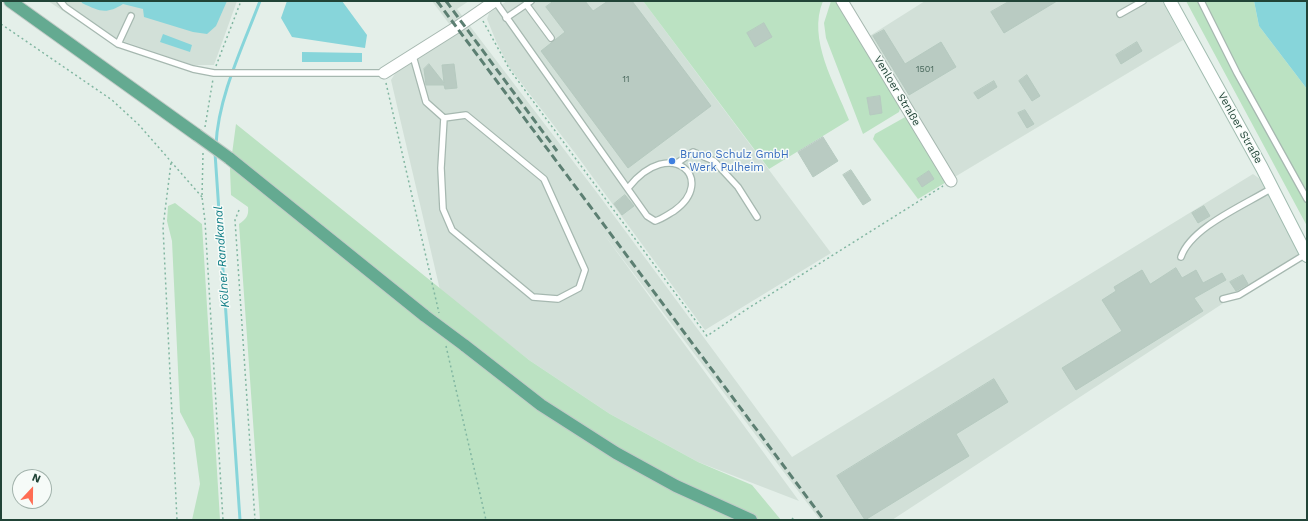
<!DOCTYPE html>
<html>
<head>
<meta charset="utf-8">
<style>
	body { margin:0 }
	#map { position:relative; width:1308px; height:521px; overflow:hidden; background:#e4efe9; font-family:"Work Sans",sans-serif }
	canvas { display:block }
	.frame { position:absolute; inset:0; border:2px solid #214437; pointer-events:none }
	.north { position:absolute; left:12px; top:469px; width:40px; height:40px; box-sizing:border-box; background:#f6fbf8; border:1px solid #a1b2ab; border-radius:50%; rotate:22deg; font-size:11px; font-weight:700; line-height:16px; text-align:center; color:#214437 }
	.north::after { content:''; display:block; margin:auto; width:14px; height:18px; background:#ff6d53; clip-path:polygon(50% 0,100% 100%,50% 72%,0 100%) }
</style>
</head>
<body>
<div id="map">
<canvas width="1308" height="521"></canvas>
<div class="frame"></div>
<div class="north">N</div>
</div>
<script>
const ctx = document.querySelector('canvas').getContext('2d');
ctx.lineJoin = 'round';
function fill(path, color) { ctx.fillStyle = color; ctx.fill(path, 'evenodd'); }
function trace(path, color, width, dash) { ctx.strokeStyle = color; ctx.lineWidth = width; ctx.lineCap = dash ? 'butt' : 'round'; ctx.setLineDash(dash || []); ctx.stroke(path); }
function write(font, color, halo, rows, align = 'center') {
  ctx.font = font + ' "Work Sans",sans-serif'; ctx.lineWidth = 3; ctx.setLineDash([]); ctx.textBaseline = 'middle'; ctx.strokeStyle = halo; ctx.fillStyle = color; for (const [text, x, y, turn = 0] of rows) {
    ctx.save(); ctx.translate(x, y); ctx.rotate((+turn || 0) * Math.PI / 180); ctx.textAlign = isNaN(turn) ? turn : align; if (halo) ctx.strokeText(text, 0, 0); ctx.fillText(text, 0, 0); ctx.restore();
  }
}
const built = new Path2D(`
	M48,1h189l-23,64h-21l-100,-34z
	M432,1h37l-12,8 141,185 194,263 461,-283 7,5 40,74 -408,267h-72l-217,-287 196,268 -101,-39 -88,-48 -81,-54 -89,-70 -49,-210 8,-13 57,-34z
	M507,1h136l188,252 -126,77 -130,-177 -66,-86 -13,-26 -9,-22 2,-6z
	M925,1h237l21,39 -230,138 -85,-141z`);
const green = new Path2D(`
	M643,1h180c-16,38 12,83 26,119l-80,49z
	M831,1h6l64,104 -2,7 -36,22 -37,-96 -2,-15z
	M1186,1h68l5,25 48,63v137z
	M907,116l41,65 -30,18 -45,-60 2,-5z
	M236,124l293,236 81,54 88,48 54,23 29,35h-521l-21,-296c7,-5 10,-8 9,-17l-17,-12 -1,-26z
	M175,203l27,21 18,296h-28l8,-36 -6,-45 -14,-27 -8,-171 -5,-20 1,-15z`);
const water = new Path2D(`
	M81,1h146l-11,25 -9,8 -14,-2 -49,-15 -1,-8 -20,-5c-17,11 -24,7 -41,-1z
	M287,1h55l25,34 -2,13 -73,-11 -11,-19z
	M1254,1h53v88l-48,-63z
	M163,34l29,11 -2,7 -30,-10z
	M302,52l60,1v9h-60z`);
const stream = new Path2D(`
	M216,145c2,-48 27,-99 44,-144
	M215,153l25,367`);
const building = new Path2D(`
	M554,1h31l8,10 15,-10h24l79,105 -83,62 -87,-117 24,-19 -19,-25z
	M1010,1h47l-53,32 -13,-21z
	M764,23l8,14 -17,10 -8,-14z
	M884,30l21,34 36,-22 15,25 -47,28 -36,-59z
	M1137,42l5,9 -21,13 -5,-9z
	M429,64l15,19 -2,-18 12,-1 3,24 -12,1 -1,-4h-18l-2,-16z
	M1027,75l13,21 -8,5 -13,-20z
	M994,81l3,6 -19,12 -4,-6z
	M880,96l2,17 -12,2 -3,-17z
	M1025,110l9,14 -7,4 -9,-15z
	M823,137l15,24 -25,16 -15,-25z
	M851,170l20,30 -8,5 -20,-30z
	M929,171l5,8 -12,8 -5,-8z
	M625,195l9,11 -12,9 -8,-11z
	M1204,206l6,10 -12,7 -6,-10z
	M1176,268l6,10 14,-8 7,13 19,-10 4,7 -32,18 9,13 -127,79 -14,-22 60,-37 -20,-31 14,-9 -2,-4 28,-17 8,14z
	M1243,275l5,9 -12,7 -6,-9z
	M994,379l14,23 -52,32 13,22 -104,64 -28,-44z`);
const path = new Path2D(`
	M483,21l27,49 197,266 40,-27 196,-123
	M1,24l111,76 27,25 63,72
	M216,66l25,-65
	M386,83l53,230
	M205,127l8,-48
	M203,153l-1,44 3,24 18,299
	M171,163l-8,64 14,293
	M239,210l-4,10 20,300
	M446,346l40,174
	M792,518l2,2`);
const service = new Path2D(`
	M60,1l5,6 53,37 75,25 21,4h170
	M495,1l152,215 8,5c7,-2 12,-6 19,-10 44,-31 -3,-77 -46,-23
	M1201,1l36,72 70,126
	M526,4l25,34
	M1120,14l23,-13
	M506,18l25,-17
	M118,44l13,-28
	M413,56l13,46 18,16 -3,50 2,41 9,21 81,67 25,2 21,-11 6,-18 -41,-91 -78,-64 -22,3
	M677,163l16,-11 21,9 24,26 19,30
	M1181,257c10,-30 64,-52 91,-69
	M1223,299l16,-4 67,-41`);
const minor = new Path2D(`
	M842,1l109,180
	M384,73l73,-46 38,-26`);
const secondary = new Path2D(`
	M1170,1l92,167 45,88`);
const primary = new Path2D(`
	M10,1l187,134
	M229,158l196,158
	M464,345l77,60 75,48 60,33 75,34`);
const rail = new Path2D(`
	M437,1l387,519
	M446,1l111,150`);
const primaryBridge = new Path2D(`
	M197,135l32,23
	M425,316l39,29`);
const markers = [
	[672,161,4,"#3f7fe0"]
];
const numberNames = [
	["1501",925,69],
	["11",626,79]
];
const streetNames = [
	["Venloer Straße",897,91,59],
	["Venloer Straße",1240,128,61]
];
const shopNames = [
	["Bruno Schulz GmbH",680,155],
	["- Werk Pulheim",680,168]
];
const waterNames = [
	["Kölner Randkanal",222,257,-94]
];
fill(built, '#d2e0d8');
fill(green, '#bbe2c2');
fill(water, '#87d5da');
trace(stream, '#87d5da', 3);
fill(building, '#b9cbc2');
trace(building, '#b6cac0', 1);
trace(service, '#a6b8b0', 8);
trace(minor, '#a6b8b0', 13);
trace(secondary, '#a1bcb0', 14);
trace(primary, '#c1cbc7', 14);
trace(path, '#81b6a1', 1.5, [2, 3]);
trace(service, '#fff', 5.5);
trace(minor, '#fff', 11);
trace(secondary, '#fff', 12);
trace(primary, '#64aa91', 12);
trace(rail, '#5c7f72', 3, [8, 4]);
trace(primaryBridge, '#c1cbc7', 14, []);
trace(primaryBridge, '#64aa91', 12);
for (const [x, y, r, color] of markers) { const dot = new Path2D(); dot.arc(x, y, r, 0, 2 * Math.PI); ctx.fillStyle = color; ctx.fill(dot); trace(dot, '#f6fbf8', 1.5); }
write('9px', '#47665a', null, numberNames);
write('11px', '#214437', '#f6fbf8', streetNames);
write('11px', '#366cbe', '#f6fbf8', shopNames, 'left');
write('italic 12px', '#137f87', '#f6fbf8', waterNames);
</script>
</body>
</html>
